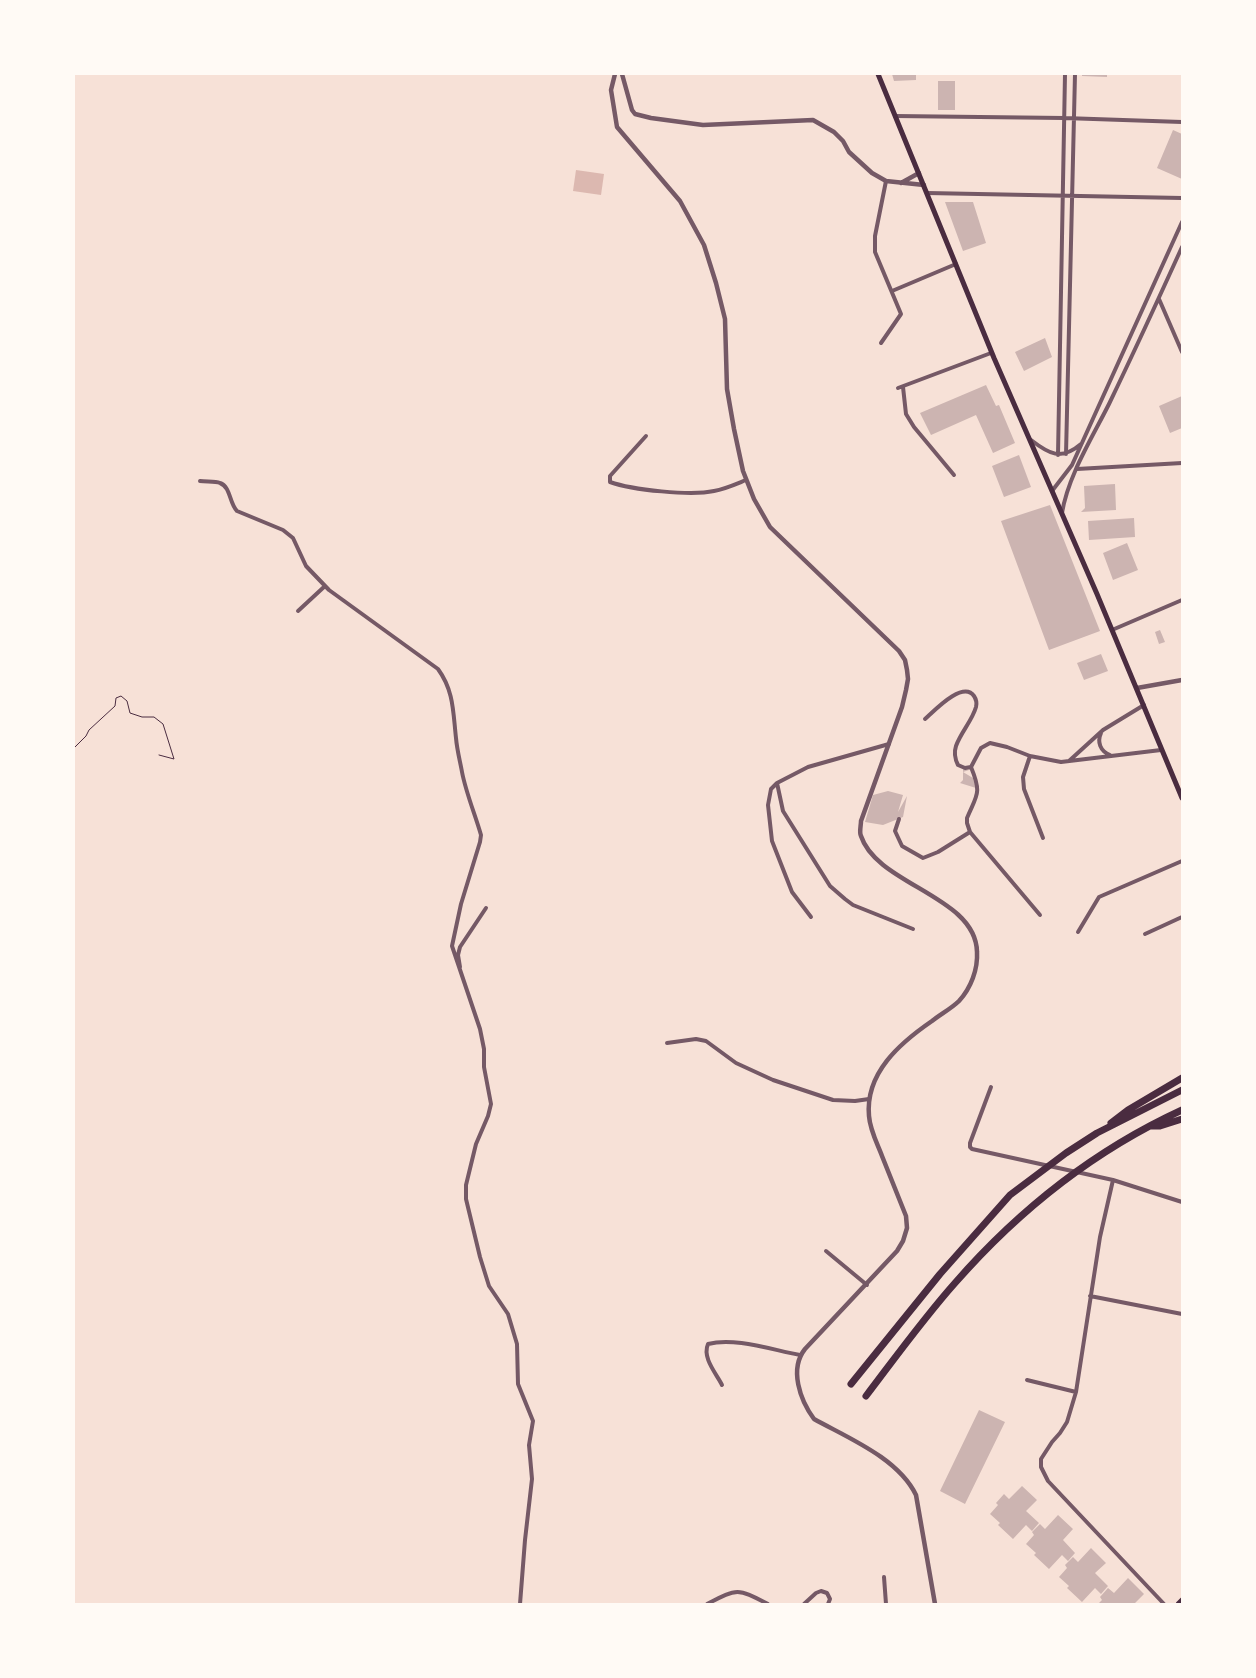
<!DOCTYPE html>
<html>
<head>
<meta charset="utf-8">
<style>
	body { margin:0 }
	#map { position:relative; width:1256px; height:1678px; overflow:hidden; background:#f7e1d7; font-family:Mulish,sans-serif }
	canvas { display:block }
	.frame { position:absolute; inset:0; border:75px solid #fffaf5; pointer-events:none }
</style>
</head>
<body>
<div id="map">
<canvas width="1256" height="1678"></canvas>
<div class="frame"></div>
</div>
<script>
const ctx = document.querySelector('canvas').getContext('2d');
ctx.lineJoin = 'round';
function fill(path, color) { ctx.fillStyle = color; ctx.fill(path, 'evenodd'); }
function trace(path, color, width, dash) { ctx.strokeStyle = color; ctx.lineWidth = width; ctx.lineCap = dash ? 'butt' : 'round'; ctx.setLineDash(dash || []); ctx.stroke(path); }
const water = new Path2D(`
	M576,170l28,4 -3,21 -28,-4z`);
const building = new Path2D(`
	M892,74h24v6l-22,1z
	M1082,74h25v3l-25,-1z
	M938,81h17v29h-17z
	M1173,130l9,4v45l-25,-11z
	M945,202h28l13,41 -23,8z
	M1045,338l7,19 -28,14 -9,-19z
	M986,385l10,21 3,-1 16,38 -22,10 -17,-38 -45,20 -11,-22z
	M1182,396v32l-12,5 -11,-27z
	M1019,455l12,32 -27,10 -12,-31z
	M1115,484l1,26 -35,2 4,-4 -1,-22z
	M1050,505l50,126 -51,19 -48,-129z
	M1134,518l1,19 -46,3 -1,-19z
	M1127,543l11,27 -25,10 -10,-27z
	M1160,630l5,12 -6,2 -4,-12z
	M1101,654l7,17 -24,9 -7,-17z
	M963,768l6,2 -6,2 10,6 3,10 -16,-5 3,-3z
	M888,791l15,4 -5,17 9,-16 -4,21 -20,8 -18,-3 8,-27z
	M979,1410l26,12 -40,82 -25,-13z
	M1022,1486l15,14 -11,11 13,12 -7,8 -6,-6 -13,14 -15,-14 2,-2 -10,-9 8,-9 -2,-2 8,-9 5,5z
	M1058,1515l15,14 -10,11 12,13 -7,8 -6,-6 -13,14 -15,-14 2,-2 -10,-9 8,-9 -2,-3 8,-8 5,5z
	M1091,1548l15,15 -11,10 13,13 -7,8 -6,-6 -13,14 -15,-14 2,-2 -10,-9 8,-9 -2,-3 8,-8 5,5z
	M1128,1578l16,16 -10,10h-36l4,-4 -2,-3 8,-9 6,5z`);
const path = new Path2D(`
	M74,748l12,-12 3,-6 26,-24 1,-8 5,-2 6,5 3,12 12,4h12l9,7 11,35 -15,-4`);
const minor = new Path2D(`
	M895,116l169,2 118,4
	M927,193l255,5
	M892,291l64,-27
	M1159,299l23,53
	M881,343l20,-29 -26,-62v-16l11,-55
	M903,387l3,27 8,13 40,48
	M898,388l93,-35
	M646,436l-36,40v6c22,8 81,14 104,9 11,-2 22,-7 32,-11
	M1031,440c18,14 30,21 50,4
	M1066,454l9,-380
	M1058,455l7,-381
	M1077,469l105,-6
	M200,481c6,1 15,0 20,2 11,4 9,20 17,28l46,19 10,8 13,28 23,24 109,79c16,22 15,43 18,69 1,12 4,23 6,34 4,21 13,42 19,63l-1,7 -19,62 -9,42 28,83 4,20v18l7,37 -3,12 -12,28 -10,41v14l14,58 9,29 19,28 9,30 1,40 15,37 -4,24 3,34 -7,61 -5,64
	M1052,491l20,-26 110,-243
	M1062,513c6,-37 30,-75 47,-109 25,-52 49,-104 73,-157
	M298,611l27,-25
	M1112,630l70,-30
	M925,719c9,-8 38,-39 49,-23 2,3 3,7 2,11 -4,14 -15,25 -20,39 -2,6 -1,13 2,19l7,3 6,-1 10,-19 9,-5 17,4 23,9 31,6 100,-12
	M1101,733c-4,9 -1,18 9,22
	M1030,756l-7,21 1,12 19,49
	M1069,761l34,-31 41,-25
	M971,767c11,27 6,27 -4,51v5l3,9 70,83
	M777,783l6,28 47,75 15,13 8,6 60,24
	M899,819l-4,12 7,15 21,12 15,-6 32,-20
	M811,917l-19,-25 -20,-51 -4,-36 3,-16 6,-6 31,-16 81,-23
	M1078,932l21,-35 83,-36
	M1145,934l37,-17
	M460,967l-2,-12 2,-8 26,-39
	M667,1043l29,-4 10,2 30,22 37,17 60,20 22,1 14,-2
	M991,1087l-21,56v4l2,2 141,31 69,22
	M1113,1180l-13,57 -24,155 -9,30 -7,11 -8,9 -11,17v8l7,14 116,123
	M826,1251l41,34
	M1090,1296l92,18
	M1027,1380l49,12
	M722,1385c-6,-12 -20,-27 -14,-41 27,-7 64,6 92,11
	M884,1577l2,27
	M707,1604c31,-16 30,-16 61,0
	M804,1604l12,-11 5,-2 6,2 3,6 -2,5`);
const tertiary = new Path2D(`
	M615,74l-4,16 6,37 63,74 24,44 12,38 9,36 2,70 7,40 9,42 11,28 16,28 129,124 6,9 2,10 1,9 -2,11 -4,17 -41,114c0,5 -2,11 0,15 16,49 115,60 116,116 1,17 -6,36 -18,49 -7,7 -18,13 -27,20 -32,22 -67,52 -63,95 1,14 8,27 13,40 8,20 16,40 24,60l1,12 -4,13 -6,10 -92,98c-16,20 -5,51 9,70 34,19 84,39 102,76l19,109
	M622,74l10,36 3,4 16,4 52,7 110,-5 21,12 9,9 6,11 23,21 14,8 38,4
	M901,183l18,-10
	M1137,688l45,-8`);
const secondary = new Path2D(`
	M878,74l116,284 103,236 85,204
	M1178,1604l4,-4`);
const motorway = new Path2D(`
	M1111,1123l17,-13 54,-32
	M1151,1126h9l22,-7
	M851,1384l89,-110 70,-79 56,-42 31,-20 85,-43
	M866,1396c29,-38 57,-77 89,-113 63,-72 140,-133 227,-173`);
fill(water, '#dcb8b0');
fill(building, '#ccb4b1');
trace(path, '#4a2c40', 1);
trace(minor, '#755966', 4);
trace(tertiary, '#755966', 4.5);
trace(secondary, '#4a2c40', 5);
trace(motorway, '#4a2c40', 7);
</script>
</body>
</html>
